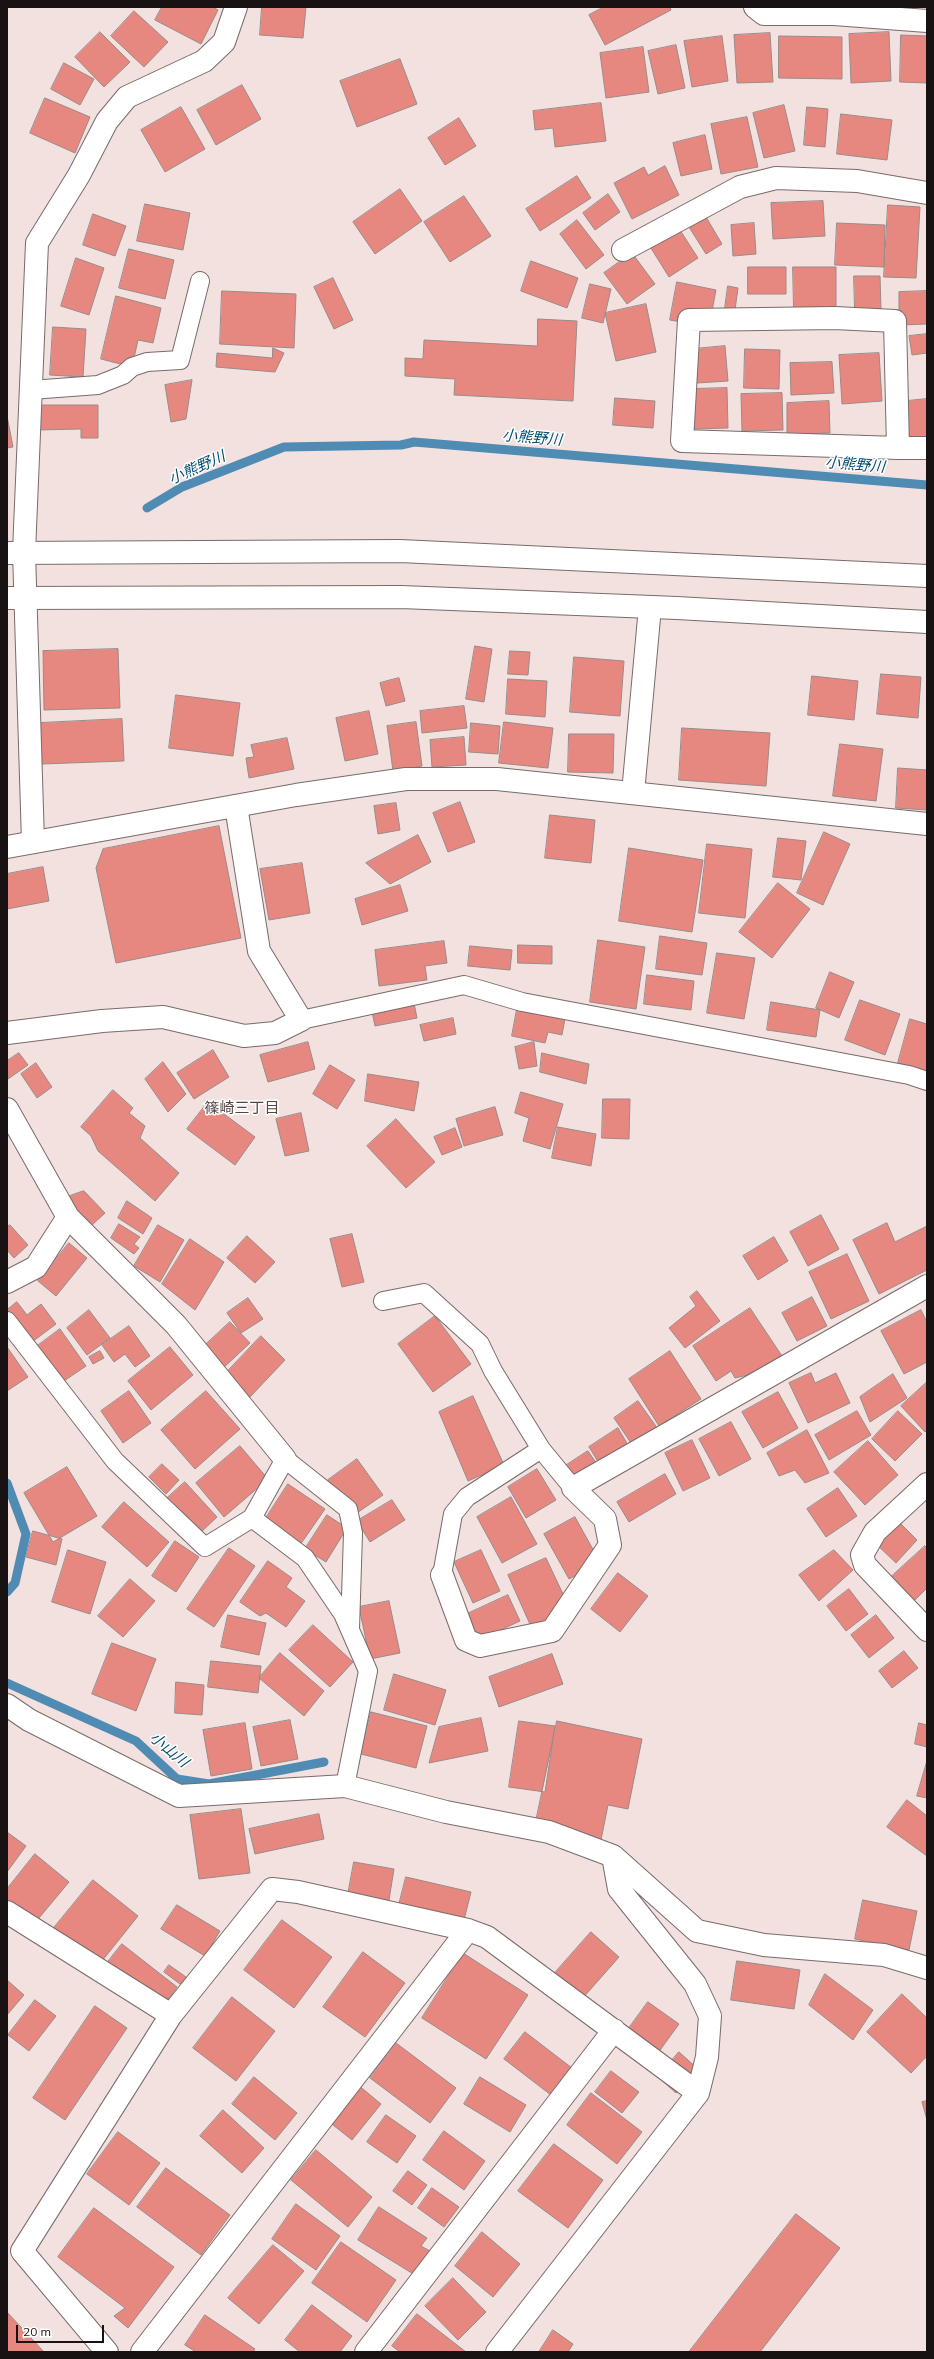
<!DOCTYPE html>
<html>
<head>
<meta charset="utf-8">
<style>
	body { margin:0 }
	#map { position:relative; width:934px; height:2359px; overflow:hidden; background:#f2e1df; font-family:Mulish,sans-serif }
	canvas { display:block }
	.frame { position:absolute; inset:0; border:8px solid #181312; pointer-events:none }
	.scale { position:absolute; left:16px; top:2325px; width:88px; height:18px; box-sizing:border-box; border:2px solid #181312; border-top:0; padding-left:5px; font-size:12px; line-height:14px; white-space:nowrap; color:#181312; -webkit-text-stroke:3px #fff; paint-order:stroke }
</style>
</head>
<body>
<div id="map">
<canvas width="934" height="2359"></canvas>
<div class="frame"></div>
<div class="scale">20 m</div>
</div>
<script>
const ctx = document.querySelector('canvas').getContext('2d');
ctx.lineJoin = 'round';
function trace(path, color, width, dash) { ctx.strokeStyle = color; ctx.lineWidth = width; ctx.lineCap = dash ? 'butt' : 'round'; ctx.setLineDash(dash || []); ctx.stroke(path); }
function fill(path, color) { ctx.fillStyle = color; ctx.fill(path, 'evenodd'); }
function write(font, color, halo, rows, align = 'center') {
  ctx.font = font + ' Mulish,"Noto Sans JP",sans-serif'; ctx.lineWidth = 3; ctx.setLineDash([]); ctx.textBaseline = 'middle'; ctx.strokeStyle = halo; ctx.fillStyle = color; for (const [text, x, y, turn = 0] of rows) {
    ctx.save(); ctx.translate(x, y); ctx.rotate((+turn || 0) * Math.PI / 180); ctx.textAlign = isNaN(turn) ? turn : align; if (halo) ctx.strokeText(text, 0, 0); ctx.fillText(text, 0, 0); ctx.restore();
  }
}
const stream = new Path2D(`
	M147,508l35,-21 102,-40 117,-2 13,-3 513,43
	M7,1483l19,51 -11,49 -8,9
	M7,1683l129,58 41,38 32,5 115,-22`);
const building = new Path2D(`
	M162,7h51l5,3 -17,34 -46,-24z
	M262,7h44l-3,31 -43,-3z
	M604,7h66l1,3 -66,35 -16,-30z
	M134,11l34,31 -24,25 -33,-31z
	M100,32l30,30 -26,25 -29,-30z
	M889,32l2,49 -40,2 -2,-49z
	M770,33l3,49 -36,1 -3,-48z
	M901,35l26,1v47l-27,-1z
	M722,36l6,45 -36,6 -8,-46z
	M779,36l63,1v42l-63,-1z
	M676,45l9,43 -27,6 -10,-43z
	M643,47l6,45 -43,6 -6,-45z
	M400,59l17,45 -60,23 -17,-46z
	M64,63l30,16 -14,26 -29,-16z
	M242,85l19,34 -45,26 -19,-35z
	M45,98l45,19 -15,36 -45,-20z
	M601,103l5,38 -51,6 -2,-19 -18,2 -2,-19z
	M784,105l11,46 -31,7 -11,-45z
	M181,107l24,42 -40,23 -24,-42z
	M807,107l21,2 -3,38 -21,-2z
	M841,114l51,6 -5,40 -50,-6z
	M747,117l11,50 -37,7 -10,-50z
	M459,118l17,28 -31,19 -17,-27z
	M705,135l7,34 -31,7 -8,-33z
	M665,166l14,29 -47,24 -18,-36 30,-16 4,8z
	M577,176l14,22 -51,33 -14,-22z
	M400,189l22,32 -47,33 -22,-32z
	M608,194l12,18 -25,18 -12,-17z
	M464,196l27,40 -41,26 -26,-40z
	M823,201l2,35 -52,3 -2,-36z
	M145,204l45,9 -7,37 -46,-9z
	M888,205l32,2 -4,71 -32,-1z
	M93,214l33,12 -11,30 -32,-11z
	M706,217l16,27 -16,10 -17,-27z
	M577,220l27,35 -18,14 -26,-35z
	M754,223l2,31 -23,2 -2,-31z
	M837,223l48,2 -1,42 -49,-2z
	M678,227l20,31 -29,19 -20,-32z
	M129,249l45,11 -9,39 -46,-11z
	M632,253l23,31 -28,20 -23,-31z
	M76,258l28,10 -15,47 -28,-9z
	M531,261l47,17 -11,30 -46,-17z
	M748,267h38v27h-38z
	M793,267h43v43h-42z
	M854,276h26l1,33 -26,1z
	M333,278l20,42 -19,9 -20,-42z
	M677,282l39,8 -7,37 -39,-7z
	M590,284l21,5 -8,34 -21,-5z
	M728,286l10,2 -3,22 -10,-2z
	M222,291l74,3 -2,54 -74,-4z
	M927,291v33l-28,1v-33z
	M116,296l45,12 -8,35 -15,-3 -6,27 -31,-8z
	M646,304l10,48 -40,9 -11,-48z
	M538,319l39,2 -4,80 -119,-6 1,-16 -50,-3v-18l18,1 1,-19 113,6z
	M53,327l33,2 -3,48 -33,-2z
	M927,334v19l-15,2 -3,-19z
	M725,346l3,35 -31,2 -3,-34z
	M273,348l11,5 -9,19 -59,-5 1,-14 55,5z
	M745,349l35,1 -1,39 -35,-1z
	M879,353l3,48 -40,3 -3,-49z
	M832,362l2,31 -43,2 -1,-32z
	M192,380l-6,39 -15,3 -6,-37z
	M727,388l1,40 -36,1v-40z
	M782,393l1,37 -41,1 -1,-37z
	M615,398l40,3 -2,27 -40,-3z
	M927,399v38l-18,2 -2,-38z
	M829,401l1,32 -43,1v-31z
	M39,405h59v33h-17v-9l-43,1z
	M7,416l6,31 -6,1z
	M475,646l17,3 -8,53 -18,-3z
	M118,649l2,59 -76,2 -1,-59z
	M510,651l20,1 -2,23 -20,-1z
	M574,657l50,4 -4,55 -50,-4z
	M881,674l40,3 -3,41 -41,-4z
	M812,676l46,5 -4,39 -46,-5z
	M399,678l6,23 -19,5 -6,-23z
	M508,679l39,2 -2,36 -39,-3z
	M176,695l64,8 -7,53 -64,-8z
	M464,706l3,22 -45,5 -2,-22z
	M369,711l9,43 -33,7 -9,-43z
	M122,719l2,42 -82,3 -2,-41z
	M416,722l6,44 -29,5 -6,-45z
	M504,722l49,6 -5,40 -49,-5z
	M471,723l29,3 -2,28 -29,-2z
	M682,728l88,5 -4,53 -87,-6z
	M569,734h45l-1,39 -45,-1z
	M464,737l2,28 -34,2 -2,-27z
	M287,738l7,31 -45,9 -3,-20 8,-1 -3,-12z
	M840,744l43,5 -7,52 -43,-5z
	M898,768l29,2v40l-31,-2z
	M460,802l15,40 -27,10 -15,-39z
	M396,803l4,27 -22,4 -4,-28z
	M550,815l45,5 -4,43 -46,-5z
	M219,826l22,112 -125,25 -20,-95 7,-19z
	M824,832l26,12 -27,61 -26,-12z
	M418,835l13,27 -41,22 -24,-21z
	M778,838l28,3 -5,39 -28,-3z
	M707,844l45,5 -7,69 -46,-5z
	M629,848l74,12 -11,72 -73,-11z
	M302,863l8,50 -41,7 -9,-51z
	M43,867l6,34 -42,8v-35z
	M778,883l32,26 -38,49 -33,-26z
	M400,885l8,26 -46,14 -7,-26z
	M660,936l47,7 -5,32 -46,-6z
	M598,940l47,7 -9,62 -46,-7z
	M444,941l3,22 -22,3 2,14 -48,6 -4,-36z
	M518,945l34,1v18l-34,-1z
	M470,946l42,4 -2,20 -42,-4z
	M717,953l38,5 -11,61 -37,-6z
	M830,972l24,10 -15,36 -23,-10z
	M647,975l47,6 -3,29 -47,-6z
	M413,998l4,20 -42,8 -4,-19z
	M860,1000l40,14 -15,41 -40,-15z
	M771,1002l49,8 -4,27 -49,-7z
	M518,1004l48,9 -4,22 -14,-3 -3,11 -33,-7z
	M453,1018l3,16 -32,7 -4,-16z
	M910,1019l17,5v48l-29,-9z
	M308,1042l7,27 -47,13 -8,-27z
	M534,1042l3,24 -18,3 -4,-22z
	M213,1050l16,27 -35,22 -17,-26z
	M19,1053l9,12 -20,14 -1,-18z
	M542,1053l47,11 -3,20 -46,-12z
	M163,1062l23,32 -18,18 -23,-33z
	M36,1063l16,24 -15,11 -16,-24z
	M330,1065l25,15 -18,29 -24,-15z
	M368,1074l51,8 -5,29 -49,-10z
	M113,1090l20,18 -4,5 16,13 -5,12 39,35 -24,28 -57,-50 -7,-15 -10,-9z
	M521,1092l42,12 -13,45 -27,-8 6,-23 -14,-5z
	M603,1099h27l-1,40 -27,-1z
	M208,1102l47,35 -20,28 -48,-36z
	M495,1107l8,28 -39,11 -8,-27z
	M301,1113l8,38 -24,5 -9,-37z
	M396,1119l39,43 -29,26 -39,-42z
	M558,1127l38,7 -5,32 -39,-8z
	M455,1128l7,19 -20,8 -8,-18z
	M84,1191l21,22 -14,13 -27,-28z
	M127,1201l25,17 -9,16 -25,-16z
	M821,1215l18,34 -31,17 -18,-34z
	M887,1223l8,19 32,-16v44l-48,24 -26,-54z
	M119,1224l21,13 -6,7 5,4 -5,6 -23,-16z
	M10,1225l18,20 -14,13 -7,-8v-23z
	M158,1225l26,15 -24,42 -26,-16z
	M352,1234l12,48 -22,5 -12,-48z
	M247,1236l28,26 -20,21 -28,-25z
	M774,1237l14,24 -30,19 -15,-24z
	M190,1239l34,23 -29,48 -33,-26z
	M69,1243l18,15 -31,38 -18,-15z
	M847,1254l22,47 -38,18 -22,-47z
	M697,1291l23,30 -35,27 -16,-20 27,-22 -6,-9z
	M812,1297l15,29 -30,15 -15,-28z
	M248,1298l15,21 -22,14 -14,-20z
	M17,1302l10,13 14,-11 15,20 -28,21 -21,-28v-7z
	M750,1308l32,48 -26,17 -21,5 -4,-7 -15,10 -23,-35z
	M89,1310l21,28 -23,17 -20,-27z
	M921,1310l6,12v40l-23,12 -23,-43z
	M435,1316l36,48 -38,28 -35,-48z
	M230,1322l20,21 -29,27 -19,-22z
	M129,1326l21,30 -15,11 -10,-13 -11,8 -12,-17z
	M60,1329l26,37 -25,17 -25,-36z
	M261,1336l24,24 -35,37 -24,-24z
	M7,1347l21,30 -21,14z
	M170,1347l23,28 -42,35 -23,-29z
	M100,1351l4,7 -11,6 -4,-7z
	M670,1351l31,48 -42,27 -30,-47z
	M811,1373l4,10 21,-10 14,30 -42,20 -19,-40z
	M893,1374l14,24 -37,24 -10,-25z
	M927,1382v48l-2,2 -24,-26z
	M129,1391l22,32 -28,20 -22,-32z
	M206,1391l34,38 -45,40 -34,-39z
	M778,1392l20,36 -35,20 -21,-36z
	M473,1396l31,69 -36,16 -29,-69z
	M638,1401l20,28 -25,17 -19,-28z
	M857,1411l14,24 -42,25 -14,-25z
	M898,1411l24,23 -27,27 -23,-22z
	M731,1422l20,37 -32,17 -20,-37z
	M618,1428l13,22 -29,18 -13,-21z
	M807,1430l22,43 -24,10 -10,-13 -16,6 -12,-23z
	M692,1440l18,38 -27,13 -18,-38z
	M868,1441l30,34 -33,30 -31,-33z
	M240,1446l28,33 -44,38 -28,-34z
	M588,1451l11,16 -26,18 -11,-17z
	M357,1459l26,36 -29,20 -26,-35z
	M162,1464l17,16 -13,14 -17,-17z
	M67,1467l30,49 -44,26 -29,-49z
	M537,1469l19,31 -30,18 -18,-31z
	M665,1474l11,20 -47,28 -12,-20z
	M185,1482l32,35 -18,17 -33,-35z
	M288,1484l37,25 -25,36 -36,-24z
	M838,1488l19,28 -31,21 -19,-28z
	M511,1497l26,47 -35,19 -25,-46z
	M392,1500l13,20 -35,22 -13,-21z
	M124,1502l45,40 -22,25 -45,-40z
	M327,1515l20,13 -21,34 -21,-13z
	M575,1517l25,45 -31,17 -25,-45z
	M895,1518l22,22 -21,23 -23,-22z
	M33,1531l29,8 -6,26 -30,-8z
	M175,1541l24,16 -23,35 -24,-16z
	M925,1546l2,2v40l-15,15 -21,-26z
	M229,1548l26,18 -41,61 -27,-18z
	M68,1550l38,12 -16,52 -38,-12z
	M481,1550l19,41 -27,12 -19,-41z
	M834,1550l19,20 -34,31 -20,-26z
	M546,1558l26,55 -39,18 -25,-56z
	M268,1561l24,17 -6,9 19,14 -19,26 -20,-14 -6,3 -20,-14z
	M618,1573l30,23 -28,36 -29,-23z
	M130,1579l25,22 -32,36 -25,-21z
	M849,1589l19,25 -22,17 -19,-25z
	M508,1595l12,26 -41,19 -12,-26z
	M389,1601l11,52 -30,6 -11,-52z
	M228,1615l38,8 -7,32 -38,-8z
	M876,1615l18,23 -25,20 -18,-23z
	M313,1625l40,37 -23,25 -41,-37z
	M112,1643l44,16 -20,52 -44,-17z
	M904,1651l14,17 -26,20 -13,-17z
	M280,1653l44,38 -20,25 -45,-38z
	M552,1654l11,30 -64,23 -10,-30z
	M211,1661l50,5 -3,27 -50,-6z
	M394,1674l52,16 -11,35 -51,-15z
	M176,1682l28,3 -2,30 -27,-2z
	M371,1712l56,14 -11,42 -55,-14z
	M481,1718l7,33 -59,12 10,-36z
	M290,1720l8,39 -37,7 -8,-39z
	M519,1721l36,5 -10,66 -36,-5z
	M557,1721l85,18 -14,70 -20,-4 -8,40 -66,-14z
	M245,1723l7,46 -41,7 -8,-46z
	M919,1723l8,2v22l-12,-3z
	M927,1761v37l-10,-2z
	M907,1800l20,16v40l-40,-29z
	M241,1809l9,64 -51,6 -9,-64z
	M319,1814l5,25 -69,15 -6,-25z
	M7,1832l19,14 -19,26z
	M35,1854l34,28 -35,42 -27,-22v-13z
	M354,1862l40,7 -6,37 -41,-6z
	M406,1877l65,15 -7,28 -65,-15z
	M93,1880l45,36 -40,50 -45,-37z
	M863,1900l54,11 -8,39 -54,-11z
	M177,1905l43,26 -15,25 -44,-27z
	M282,1920l50,37 -38,51 -50,-38z
	M591,1932l28,25 -37,42 -28,-25z
	M122,1944l55,43 -14,19 -56,-43z
	M363,1952l42,31 -40,54 -42,-30z
	M463,1953l65,42 -42,64 -64,-41z
	M737,1961l63,9 -6,39 -63,-9z
	M169,1965l17,12 -6,7 -16,-12z
	M825,1974l48,36 -20,30 -44,-35z
	M7,1980l17,15 -17,20z
	M902,1994l25,24v38l-16,17 -44,-41z
	M232,1997l43,34 -39,50 -43,-33z
	M35,2000l21,16 -27,35 -21,-16z
	M648,2002l31,22 -32,44 -31,-22z
	M95,2006l32,22 -62,92 -32,-22z
	M525,2032l47,36 -21,27 -47,-36z
	M396,2043l60,45 -26,35 -60,-45z
	M679,2052l18,16 -21,25 -18,-16z
	M611,2071l28,21 -17,21 -27,-21z
	M254,2077l43,36 -22,27 -43,-36z
	M480,2077l46,28 -16,27 -46,-28z
	M357,2084l24,20 -29,36 -24,-19z
	M591,2093l51,39 -25,32 -50,-39z
	M927,2101v19l-5,-18z
	M223,2110l41,38 -22,25 -42,-37z
	M386,2115l30,21 -19,27 -30,-21z
	M444,2131l41,30 -21,29 -41,-30z
	M118,2132l42,31 -31,42 -42,-31z
	M554,2144l49,36 -35,48 -50,-37z
	M316,2150l56,47 -24,30 -57,-47z
	M166,2168l64,47 -29,40 -64,-48z
	M408,2171l19,14 -15,20 -19,-14z
	M432,2188l27,19 -15,20 -26,-19z
	M296,2204l44,32 -24,34 -44,-31z
	M379,2207l48,31 -6,8 9,5 -15,24 -57,-35z
	M94,2208l80,59 -46,61 -14,-12 11,-8 -67,-51z
	M796,2214l44,34 -80,104h-71z
	M482,2232l38,32 -27,33 -38,-31z
	M341,2242l55,38 -29,42 -55,-39z
	M273,2245l31,26 -45,53 -31,-26z
	M453,2278l33,34 -28,28 -33,-34z
	M312,2305l40,31 -12,16h-40l-15,-12z
	M7,2312l37,40h-37z
	M417,2314l49,38h-66l-8,-6z
	M205,2315l50,34 -2,3h-57l-11,-7z
	M553,2330l20,14 -5,8h-29z`);
const service = new Path2D(`
	M31,390l67,-5 25,-10 9,-8 15,-5 33,-2 20,-79
	M301,1020l163,-35 58,17 387,73 18,6
	M383,1301l41,-8 56,51 13,27 48,78 32,39
	M7,1321l108,140 90,86 47,-29 33,-59 63,50 5,24 -3,96
	M252,1518l53,40 38,56 25,57 -23,115
	M442,1575l11,-61 14,-17 74,-48`);
const minor = new Path2D(`
	M755,7l9,7h70l93,7
	M623,250l117,-63 36,-9 81,3 70,12
	M898,448l-3,-127 -60,-3 -146,2 -7,121 216,7h29
	M633,793l17,-186
	M33,842l-9,-290 13,-309 42,-68 28,-54 20,-24 77,-36 20,-19 12,-35
	M7,1033l95,-12 61,-4 81,19 31,-3 26,-13 -42,-69 -23,-145
	M7,1109l61,108 108,108 109,134
	M7,1282l29,-15 32,-50
	M927,1484l-52,48 -13,23 3,10 62,65
	M442,1575l24,65 14,6 72,-15 58,-86 -5,-26 -32,-31 354,-202
	M7,1705l22,15 150,76 166,-10 101,26 103,20 64,24 84,75 67,14 120,10 43,13
	M7,1912l164,103
	M107,2352l-85,-101 149,-236 101,-126 26,3 170,38 19,7 211,156
	M142,2352l326,-422
	M366,2352l248,-322
	M497,2352l201,-259 9,-36 3,-41 -15,-32 -76,-95 -6,-33`);
const tertiary = new Path2D(`
	M7,553l393,-2 527,25
	M7,598l394,-1 276,11 250,14
	M7,847l289,-52 110,-16h91l430,45`);
const waterNames = [
	["小熊野川",532,438,5],
	["小熊野川",855,465,5],
	["小熊野川",197,468,-24],
	["小山川",169,1750,40]
];
const neighbourhoodNames = [
	["篠崎三丁目",242,1108]
];
trace(stream, '#4f8bb3', 9);
fill(building, '#e78880');
trace(building, '#998a89', 1);
trace(service, '#796b69', 20);
trace(minor, '#796b69', 24);
trace(tertiary, '#796b69', 24);
trace(service, '#fff', 18);
trace(minor, '#fff', 22);
trace(tertiary, '#fff', 22);
write('italic 15px', '#024d72', '#fff', waterNames);
write('15px', '#534645', '#fff', neighbourhoodNames);
</script>
</body>
</html>
